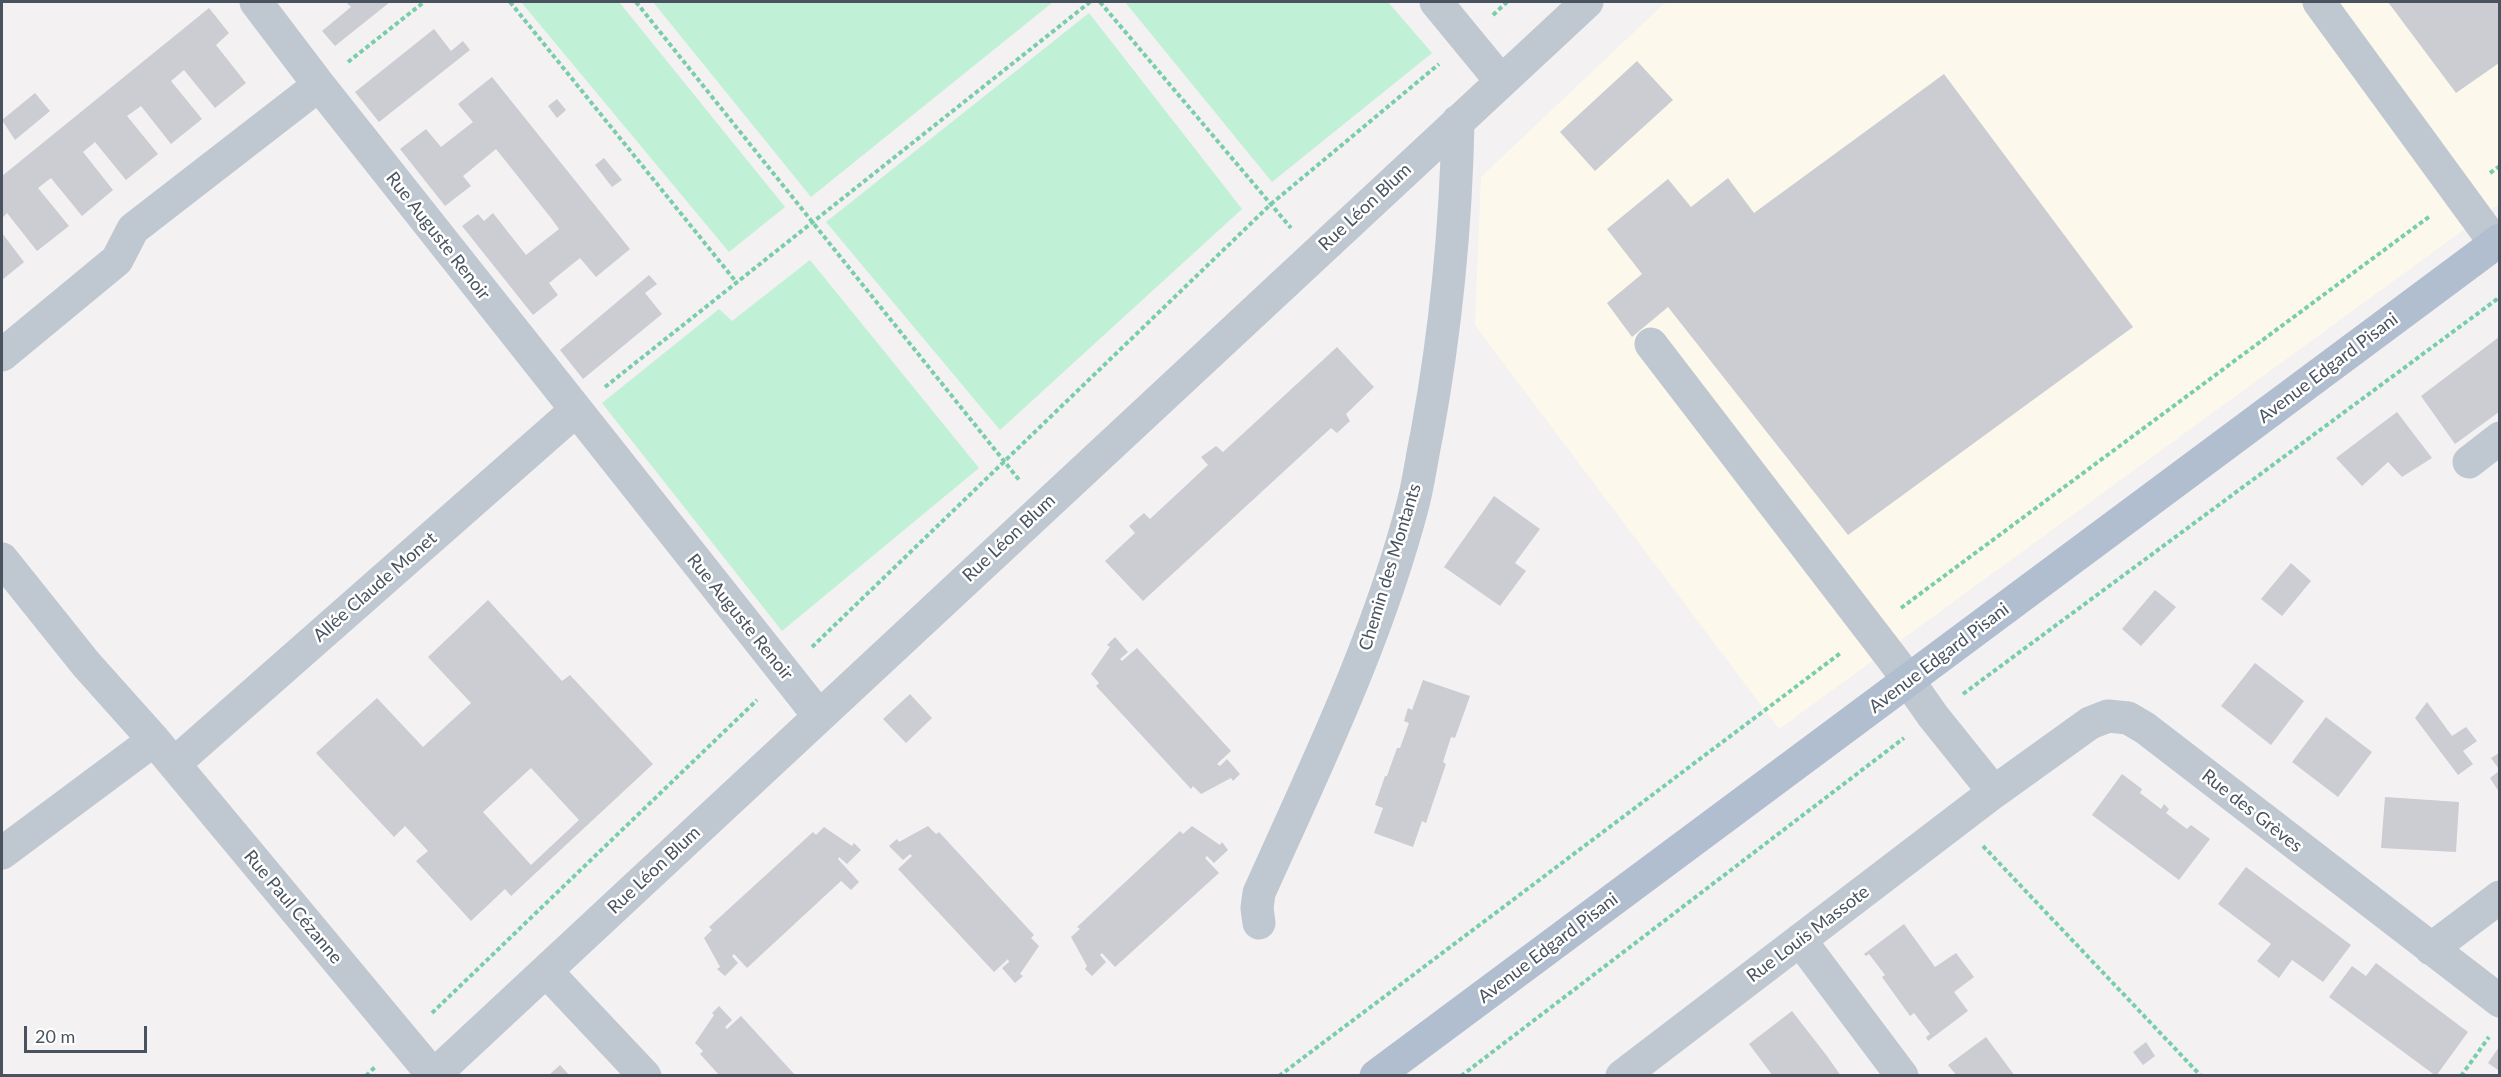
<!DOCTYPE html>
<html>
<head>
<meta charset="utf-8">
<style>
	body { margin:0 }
	#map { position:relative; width:2501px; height:1077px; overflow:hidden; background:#f3f1f1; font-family:Lato,sans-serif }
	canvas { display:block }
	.frame { position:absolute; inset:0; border:3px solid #49535f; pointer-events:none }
	.scale { position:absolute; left:24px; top:1026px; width:123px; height:27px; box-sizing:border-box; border:3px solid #49535f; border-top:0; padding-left:8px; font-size:18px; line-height:21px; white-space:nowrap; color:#49535f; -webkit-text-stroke:4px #fff; paint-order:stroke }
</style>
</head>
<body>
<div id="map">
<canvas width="2501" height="1077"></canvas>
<div class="frame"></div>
<div class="scale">20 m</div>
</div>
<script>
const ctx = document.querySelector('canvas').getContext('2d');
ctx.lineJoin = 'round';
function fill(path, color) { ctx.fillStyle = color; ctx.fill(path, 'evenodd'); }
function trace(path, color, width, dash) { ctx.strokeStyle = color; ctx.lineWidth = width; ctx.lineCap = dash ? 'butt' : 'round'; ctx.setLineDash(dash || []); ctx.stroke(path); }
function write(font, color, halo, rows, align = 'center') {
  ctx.font = font + ' Lato,sans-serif'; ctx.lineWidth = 5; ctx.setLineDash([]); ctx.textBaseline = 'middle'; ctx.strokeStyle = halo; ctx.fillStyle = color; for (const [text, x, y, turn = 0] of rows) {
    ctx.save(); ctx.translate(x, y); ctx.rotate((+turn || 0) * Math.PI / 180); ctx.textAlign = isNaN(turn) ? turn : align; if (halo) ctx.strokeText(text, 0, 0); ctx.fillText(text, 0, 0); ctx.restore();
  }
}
const commercial = new Path2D(`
	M1666,2h833v202l-720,525 -304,-404 6,-148z`);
const green = new Path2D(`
	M521,2h98l166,205 -56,45z
	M653,2h400l-242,195z
	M1125,2h263l44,51 -160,129z
	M1089,13l153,196 -242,221 -174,-208z
	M810,260l169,208 -197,163 -180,-228 117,-94 13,12z`);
const building = new Path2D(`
	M346,2h44l-55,44 -13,-15 29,-24z
	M2388,2h111v61l-43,30z
	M209,8l20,25 -13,12 30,38 -31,25 -31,-38 -13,11 31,38 -31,25 -30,-38 -14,10 31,38 -32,26 -31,-38 -12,10 30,38 -31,26 -31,-38 -13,10 31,38 -32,25 -30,-38 -5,5v-42z
	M434,29l17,22 12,-10 7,9 -91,72 -24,-30z
	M1637,61l36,39 -78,71 -35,-39z
	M1944,74l189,253 -285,208 -180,-228 -36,30 -25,-34 35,-29 -35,-45 61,-50 23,28 37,-29 26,35z
	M492,77l138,172 -34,28 -16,-19 -31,25 9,12 -25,20 -71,-89 16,-12 6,7 9,-8 33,42 33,-26 -8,-11 -55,-69 -33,27 8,10 -26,20 -45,-57 26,-20 15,18 32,-25 -15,-18z
	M35,93l15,18 -35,29 -13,-20z
	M557,99l9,11 -9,8 -9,-12z
	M604,158l18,22 -10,7 -17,-22z
	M2,233l22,29 -22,18z
	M649,275l8,9 -12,9 17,21 -79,65 -23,-29z
	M2499,337v75l-44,32 -34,-48z
	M1337,347l37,40 -28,27 4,7 -13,12 -6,-5 -188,173 -38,-40 30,-28 -6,-7 15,-13 6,6 58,-54 -7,-8 15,-11 7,6z
	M2397,412l35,46 -30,19 -14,-15 -26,24 -26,-28z
	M1494,496l46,33 -25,34 11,8 -26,35 -56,-39z
	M2291,563l20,18 -29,35 -21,-17z
	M2155,590l21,17 -35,39 -19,-17z
	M488,600l74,81 8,-6 83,89 -142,132 -6,-7 -34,32 -55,-60 12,-10 -23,-25 -11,11 -78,-84 61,-55 46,49 48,-44 -43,-46zM531,768l48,52 -48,45 -48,-53z
	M1115,637l13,15 -8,7 2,2 15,-13 94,103 -14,13 3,2 7,-7 13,15 -7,7 -2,-3 -30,16 -8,-8 -2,3 -95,-103 3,-3 -8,-9 19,-27 -3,-2z
	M2255,663l49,38 -33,44 -50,-39z
	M1423,680l47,16 -15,42 -4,-1 -8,25 3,2 -20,59 -4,-2 -9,26 -39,-14 9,-25 -8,-3 10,-29h2l10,-28h3l9,-25 -5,-2 4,-13 4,2z
	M910,694l22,24 -26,25 -23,-24z
	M2427,702l25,34 14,-9 11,14 -14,10 10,13 -15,11 -43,-57z
	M2326,717l46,35 -34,45 -46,-35z
	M2499,753v16l-8,-11z
	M2499,771v21l-9,-14z
	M2122,774l20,15 -2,4 21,16 3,-5 5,5 -3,4 21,16 4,-4 19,14 -31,41 -87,-65z
	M2385,797l74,5 -3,50 -75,-4z
	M928,826l8,8 3,-2 95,103 -3,3 8,8 -19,28 3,2 -8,7 -13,-15 7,-6 -1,-3 -14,13 -96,-103 14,-13 -2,-2 -7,6 -14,-14 8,-7 2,3z
	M1192,826l28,19 2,-3 6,8 -14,13 -7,-7 -2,2 14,15 -104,94 -13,-14 -2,2 6,7 -14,14 -7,-7 2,-3 -16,-29 9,-8 -3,-2 103,-96 3,3z
	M824,827l28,19 2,-3 7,7 -14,14 -8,-7 -1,2 21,23 -8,8 -10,-9 -94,87 -13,-14 -2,2 6,7 -13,13 -8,-7 3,-2 -16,-29 8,-8 -3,-3 104,-95 3,3z
	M2246,867l105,78 -28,37 -31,-22 -13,18 -22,-17 14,-17 -53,-40z
	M1904,924l31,43 21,-14 18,24 -20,15 14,19 -40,30 -2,-4 4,-3 -16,-21 -4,3 -28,-39 3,-2 -16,-21 -3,2 -2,-2z
	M2376,963l92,69 -32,44 -107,-79 23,-31 14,10z
	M719,1006l13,14 -7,7 2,2 14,-13 55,60h-76l-20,-22 3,-3 -8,-8 19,-28 -2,-2z
	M1792,1011l35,45 14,20h-68l-24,-32z
	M1986,1037l29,39h-58l-9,-11z
	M2146,1042l9,14 -12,9 -10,-13z
	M2499,1047v21l-1,2 -10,-7z
	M560,1065l10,11h-22z`);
const path = new Path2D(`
	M510,2l227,281
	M636,2l384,479
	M1100,2l191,226
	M1493,15l14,-13
	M348,62l76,-60
	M2490,173l10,-7
	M605,387l485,-385
	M1901,608l529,-392
	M812,647l459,-443 168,-140
	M1963,694l537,-397
	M1983,846l218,230
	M432,1013l325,-313
	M366,1076l10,-10
	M1279,1076l563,-424
	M1461,1076l443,-338
	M2461,1076l28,-39`);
const minor = new Path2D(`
	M256,2l63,83
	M1436,2l65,79
	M2319,2l176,241
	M1651,344l244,318 38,54 61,76
	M2,355l115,-95 16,-31 186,-144 500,631
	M2469,462l31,-24
	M2,559l84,105 68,76 279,335
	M174,764l401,-353
	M2,853l152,-113
	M1259,923l-2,-15 2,-15c57,-127 119,-254 154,-389 6,-23 9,-48 14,-71 19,-104 29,-207 31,-312
	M1800,940l102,136
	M2431,949l69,-52
	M546,971l99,105
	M433,1076l1154,-1074
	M1622,1076l372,-284 96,-69 18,-7 20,2 17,10 355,273`);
const major = new Path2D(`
	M1376,1076l1124,-836`);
const streetNames = [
	["Rue Léon Blum",1365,207,-43],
	["Rue Auguste Renoir",438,236,52],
	["Avenue Edgard Pisani",2328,368,-37],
	["Rue Léon Blum",1009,538,-43],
	["Chemin des Montants",1390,567,-73],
	["Allée Claude Monet",375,587,-41],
	["Rue Auguste Renoir",740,617,51],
	["Avenue Edgard Pisani",1939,658,-37],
	["Rue des Grèves",2252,811,38],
	["Rue Léon Blum",654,870,-43],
	["Rue Paul Cézanne",293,907,50],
	["Rue Louis Massote",1808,934,-37],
	["Avenue Edgard Pisani",1548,948,-37]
];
fill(commercial, '#fcf9ec');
fill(green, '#c0f0d6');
fill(building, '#cbcdd3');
trace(path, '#78ceaa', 4, [4.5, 3]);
trace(minor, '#bfc7d0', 33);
trace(major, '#b1becf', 33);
write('18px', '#49535f', '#fff', streetNames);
</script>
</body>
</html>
